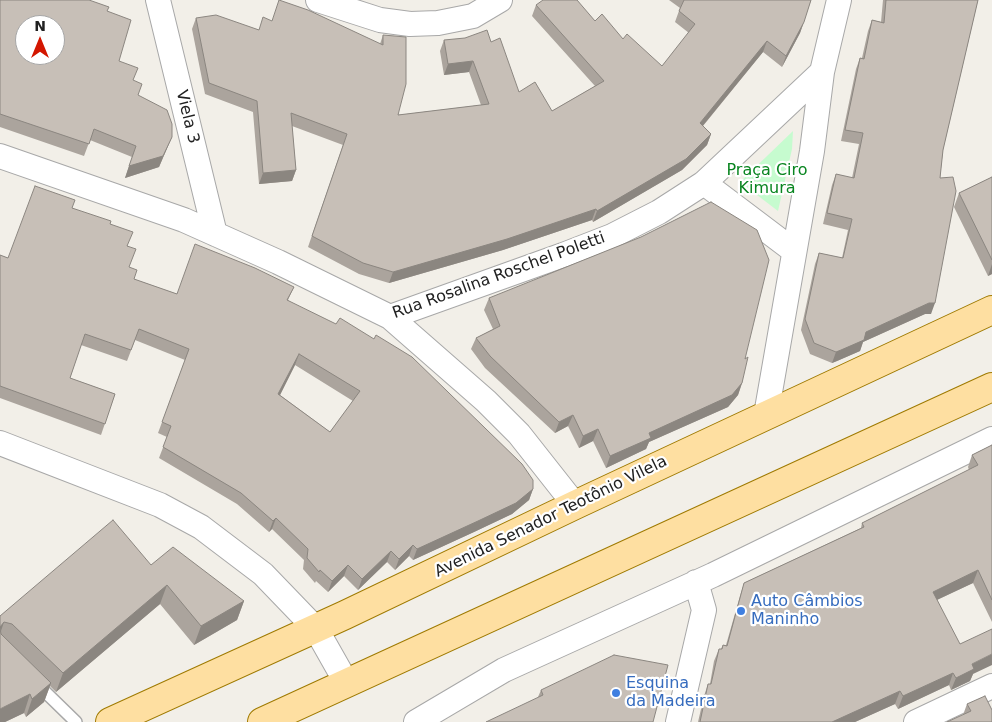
<!DOCTYPE html>
<html>
<head>
<meta charset="utf-8">
<style>
  body { margin:0 }
  #map { position:relative; width:992px; height:722px; overflow:hidden; background:#f2efe8; font-family:"DejaVu Sans",sans-serif }
  canvas { display:block }
  .north { position:absolute; left:15px; top:15px; width:50px; height:50px; box-sizing:border-box; background:#fff; border:1px solid #a6a6a6; border-radius:50%; rotate:0deg; font-size:14px; font-weight:700; line-height:20px; text-align:center; color:#212121 }
  .north::after { content:''; display:block; margin:auto; width:18px; height:22px; background:#d31600; clip-path:polygon(50% 0,100% 100%,50% 72%,0 100%) }
</style>
</head>
<body>
<div id="map">
<canvas width="992" height="722"></canvas>
<div class="north">N</div>
</div>
<script>
const context = document.querySelector('canvas').getContext('2d');
context.lineJoin = 'round';
function fillPath(path, color) { context.fillStyle = color; context.fill(path, 'evenodd'); }
const toPath = rows => new Path2D(rows.map(r => 'M' + r).join(''));
function trace(path, color, width, dash) { context.strokeStyle = color; context.lineWidth = width; context.lineCap = dash ? 'butt' : 'round'; context.setLineDash(dash || []); context.stroke(path); }
function write(font, color, halo, rows, align = 'center') {
  context.font = font + ' "DejaVu Sans",sans-serif'; context.lineWidth = 4.5; context.setLineDash([]); context.textBaseline = 'middle'; context.strokeStyle = halo; context.fillStyle = color; for (const [text, x, y, turn = 0] of rows) {
    context.save(); context.translate(x, y); context.rotate((+turn || 0) * Math.PI / 180); context.textAlign = isNaN(turn) ? turn : align; if (halo) context.strokeText(text, 0, 0); context.fillText(text, 0, 0); context.restore();
  }
}
const park = toPath([
  [793,131,792,149,778,211,740,182]
]);
const lane = toPath([
  [37,684,76,722]
]);
const street = toPath([
  [158,0,215,234],
  [318,0,380,20,410,24,438,23,473,16,500,0],
  [0,156,184,220,278,262,390,317,486,401,519,434,575,505],
  [704,183,794,251],
  [390,317,563,255,612,236,659,212,704,183,822,72],
  [766,415,812,151,822,72,839,0],
  [0,443,160,505,201,527,263,574,316,629,346,682],
  [416,722,504,670,713,575,992,439],
  [678,722,704,610,696,582],
  [916,722,992,686]
]);
const primary = toPath([
  [110,722,345,615,575,505,992,310],
  [262,722,992,387]
]);
const wall = toPath([
  [0,0,107,11,119,61,133,80,138,95,167,148,159,167,125,178,132,157,90,140,84,156,0,127],
  [669,0,811,0,800,33,782,67,763,52,703,126,711,134,707,145,682,170,593,222,592,220,503,250,389,283,359,274,308,247,343,145,292,126,296,170,292,181,259,184,253,112,205,94,192,29,196,18,259,30,380,44,383,35,398,115,481,105,469,72,444,75,440,51,444,40,491,42,519,92,552,111,595,86,532,16,536,5,595,21,662,66,689,33,675,22,680,8],
  [883,0,978,0,943,150,940,178,931,314,925,314,863,342,860,351,837,361,832,363,810,354,801,330,815,264,819,253,842,258,848,230,823,224,832,185,836,174,852,178,859,144,841,141,856,69,860,58,862,58,868,31,872,20,881,22],
  [992,177,992,274,988,276,954,207,959,193],
  [72,208,110,224,128,246,129,267,134,279,177,294,294,287,288,300,533,489,529,500,512,514,474,532,413,560,409,556,395,570,387,562,358,590,344,576,328,592,316,581,315,583,303,569,304,560,272,529,269,532,237,504,159,458,167,437,158,433,185,360,135,340,127,361,81,345,70,378,115,394,101,435,0,398,0,255,8,258],
  [295,365,353,401,330,432,280,395],
  [489,298,745,359,742,383,738,395,728,407,649,442,646,449,606,468,593,441,579,448,568,426,555,433,485,368,471,349,476,338,493,329,484,310],
  [992,445,992,622,973,583,937,600,973,674,970,681,951,690,949,685,898,709,895,704,855,722,698,722,704,696,708,684,710,684,714,661,719,649,721,649,723,645,726,645,740,596,744,583,861,528,862,523,969,470,968,467,972,455],
  [151,565,244,601,237,620,194,645,160,604,56,692,50,686,44,702,26,717,24,713,5,722,0,616],
  [541,690,653,722,538,697],
  [967,704,992,710,963,715]
]);
const shadedWall = toPath([
  [804,22,800,33,782,67,786,56],
  [767,41,763,52,696,134,700,123],
  [473,61,469,72,444,75,448,64],
  [711,134,707,145,682,170,593,222,597,211],
  [172,137,159,167,125,178,129,166],
  [296,170,292,181,259,184,263,173],
  [596,209,592,220,503,250,389,283,393,272],
  [992,264,992,274,988,276],
  [929,303,935,303,931,314,925,314,863,342,860,351,837,361,832,363,836,352,866,332],
  [299,354,295,365,275,405,278,394],
  [742,383,738,395,728,407,649,442,646,449,606,468,610,456,649,433],
  [573,415,568,426,555,433,559,422],
  [598,429,593,441,579,448,583,436],
  [533,489,529,500,512,514,474,532,413,560,417,549],
  [276,518,272,529,269,532,273,521],
  [413,545,409,556,395,570,399,559],
  [391,551,387,562,358,590,362,579],
  [348,565,344,576,328,592,332,581],
  [978,570,973,583,928,604,933,592],
  [167,585,160,604,56,692,63,673],
  [244,601,237,620,194,645,201,626],
  [4,622,0,634,0,627],
  [992,654,992,665,973,674,970,681,951,690,956,678,972,664],
  [953,673,949,685,898,709,903,696],
  [51,683,44,702,26,717,32,699],
  [900,691,895,704,855,722,832,722],
  [30,694,24,713,5,722,0,722,0,709]
]);
const building = toPath([
  [0,0,89,0,109,7,107,11,131,20,119,61,138,68,133,80,142,84,138,95,167,110,172,124,172,137,163,156,129,166,136,146,94,129,89,144,0,114,0,0],
  [25,25,55,25,55,55,25,55,25,25],
  [279,0,308,10,383,45,383,35,406,37,406,84,398,115,489,104,473,61,448,64,444,40,465,38,487,30,491,42,500,38,519,92,535,82,552,111,604,81,536,5,543,0,577,0,595,21,602,14,623,39,627,34,662,66,695,24,679,11,684,0,811,0,804,22,786,56,767,41,700,123,711,134,686,159,597,211,596,209,507,239,393,272,363,263,312,236,347,134,291,113,296,170,263,173,257,101,209,83,196,18,216,15,259,30,263,17,272,21,279,0],
  [886,0,978,0,943,150,940,178,953,177,956,191,935,303,929,303,866,332,864,340,841,350,836,352,814,343,805,319,819,253,843,258,852,219,827,213,836,174,854,178,863,133,845,130,860,58,864,59,872,20,884,23,886,0],
  [992,177,992,260,959,193,992,177],
  [35,186,75,200,72,208,111,221,110,224,133,232,127,246,136,249,129,267,137,270,134,279,177,294,195,244,255,268,294,287,287,300,336,324,340,318,374,339,376,335,412,357,522,464,533,480,533,489,516,503,478,521,417,549,413,545,399,559,391,551,362,579,348,565,332,581,320,570,319,572,307,558,308,549,276,518,273,521,241,493,163,447,171,426,162,422,189,349,139,329,131,350,85,334,70,378,115,394,105,424,0,386,0,255,8,258,35,186],
  [299,354,360,391,330,432,278,394,299,354],
  [711,202,757,230,769,260,745,359,748,357,742,383,732,395,649,433,651,438,610,456,598,429,583,436,573,415,559,422,490,356,476,338,500,326,489,298,641,237,711,202],
  [992,445,992,600,978,570,933,592,960,644,992,629,992,654,972,664,974,669,956,678,953,673,903,696,900,691,832,722,700,722,708,684,711,684,719,649,722,649,723,645,727,646,744,583,864,527,862,523,978,465,972,455,992,445],
  [113,520,151,565,173,547,244,601,201,626,167,585,63,673,12,624,4,622,0,627,0,616,113,520],
  [0,628,1,634,51,683,32,699,30,694,0,709,0,628],
  [614,655,668,665,653,722,486,722,543,695,541,690,614,655],
  [985,696,992,710,992,722,947,722,971,711,967,704,985,696]
]);
const markers = [
  [741,611,5,"#3f7fe0"],
  [616,693,5,"#3f7fe0"]
];
const streetNames = [
  ["Viela 3",187,117,76],
  ["Rua Rosalina Roschel Poletti",499,276,-20],
  ["Avenida Senador Teotônio Vilela",551,517,-26]
];
const parkNames = [
  ["Praça Ciro",767,171],
  ["Kimura",767,189]
];
const shopNames = [
  ["Auto Câmbios",751,602],
  ["Maninho",751,620],
  ["Esquina",626,684],
  ["da Madeira",626,702]
];
fillPath(park, '#c6fbcf');
trace(lane, '#a8a8a8', 14);
trace(street, '#a8a8a8', 26);
trace(primary, '#9f7a00', 30);
trace(lane, '#fff', 11);
trace(street, '#fff', 24);
trace(primary, '#fedfa1', 28);
fillPath(wall, '#aba49d');
fillPath(shadedWall, '#8b8680');
fillPath(building, '#c7bfb7');
trace(building, '#8b8680', 1);
for (const [x, y, r, color] of markers) { const dot = new Path2D(); dot.arc(x, y, r, 0, 2 * Math.PI); context.fillStyle = color; context.fill(dot); trace(dot, '#fff', 2); }
write('16px', '#212121', '#fff', streetNames);
write('16px', '#098520', '#fff', parkNames);
write('16px', '#366cbe', '#fff', shopNames, 'left');
</script>
</body>
</html>
